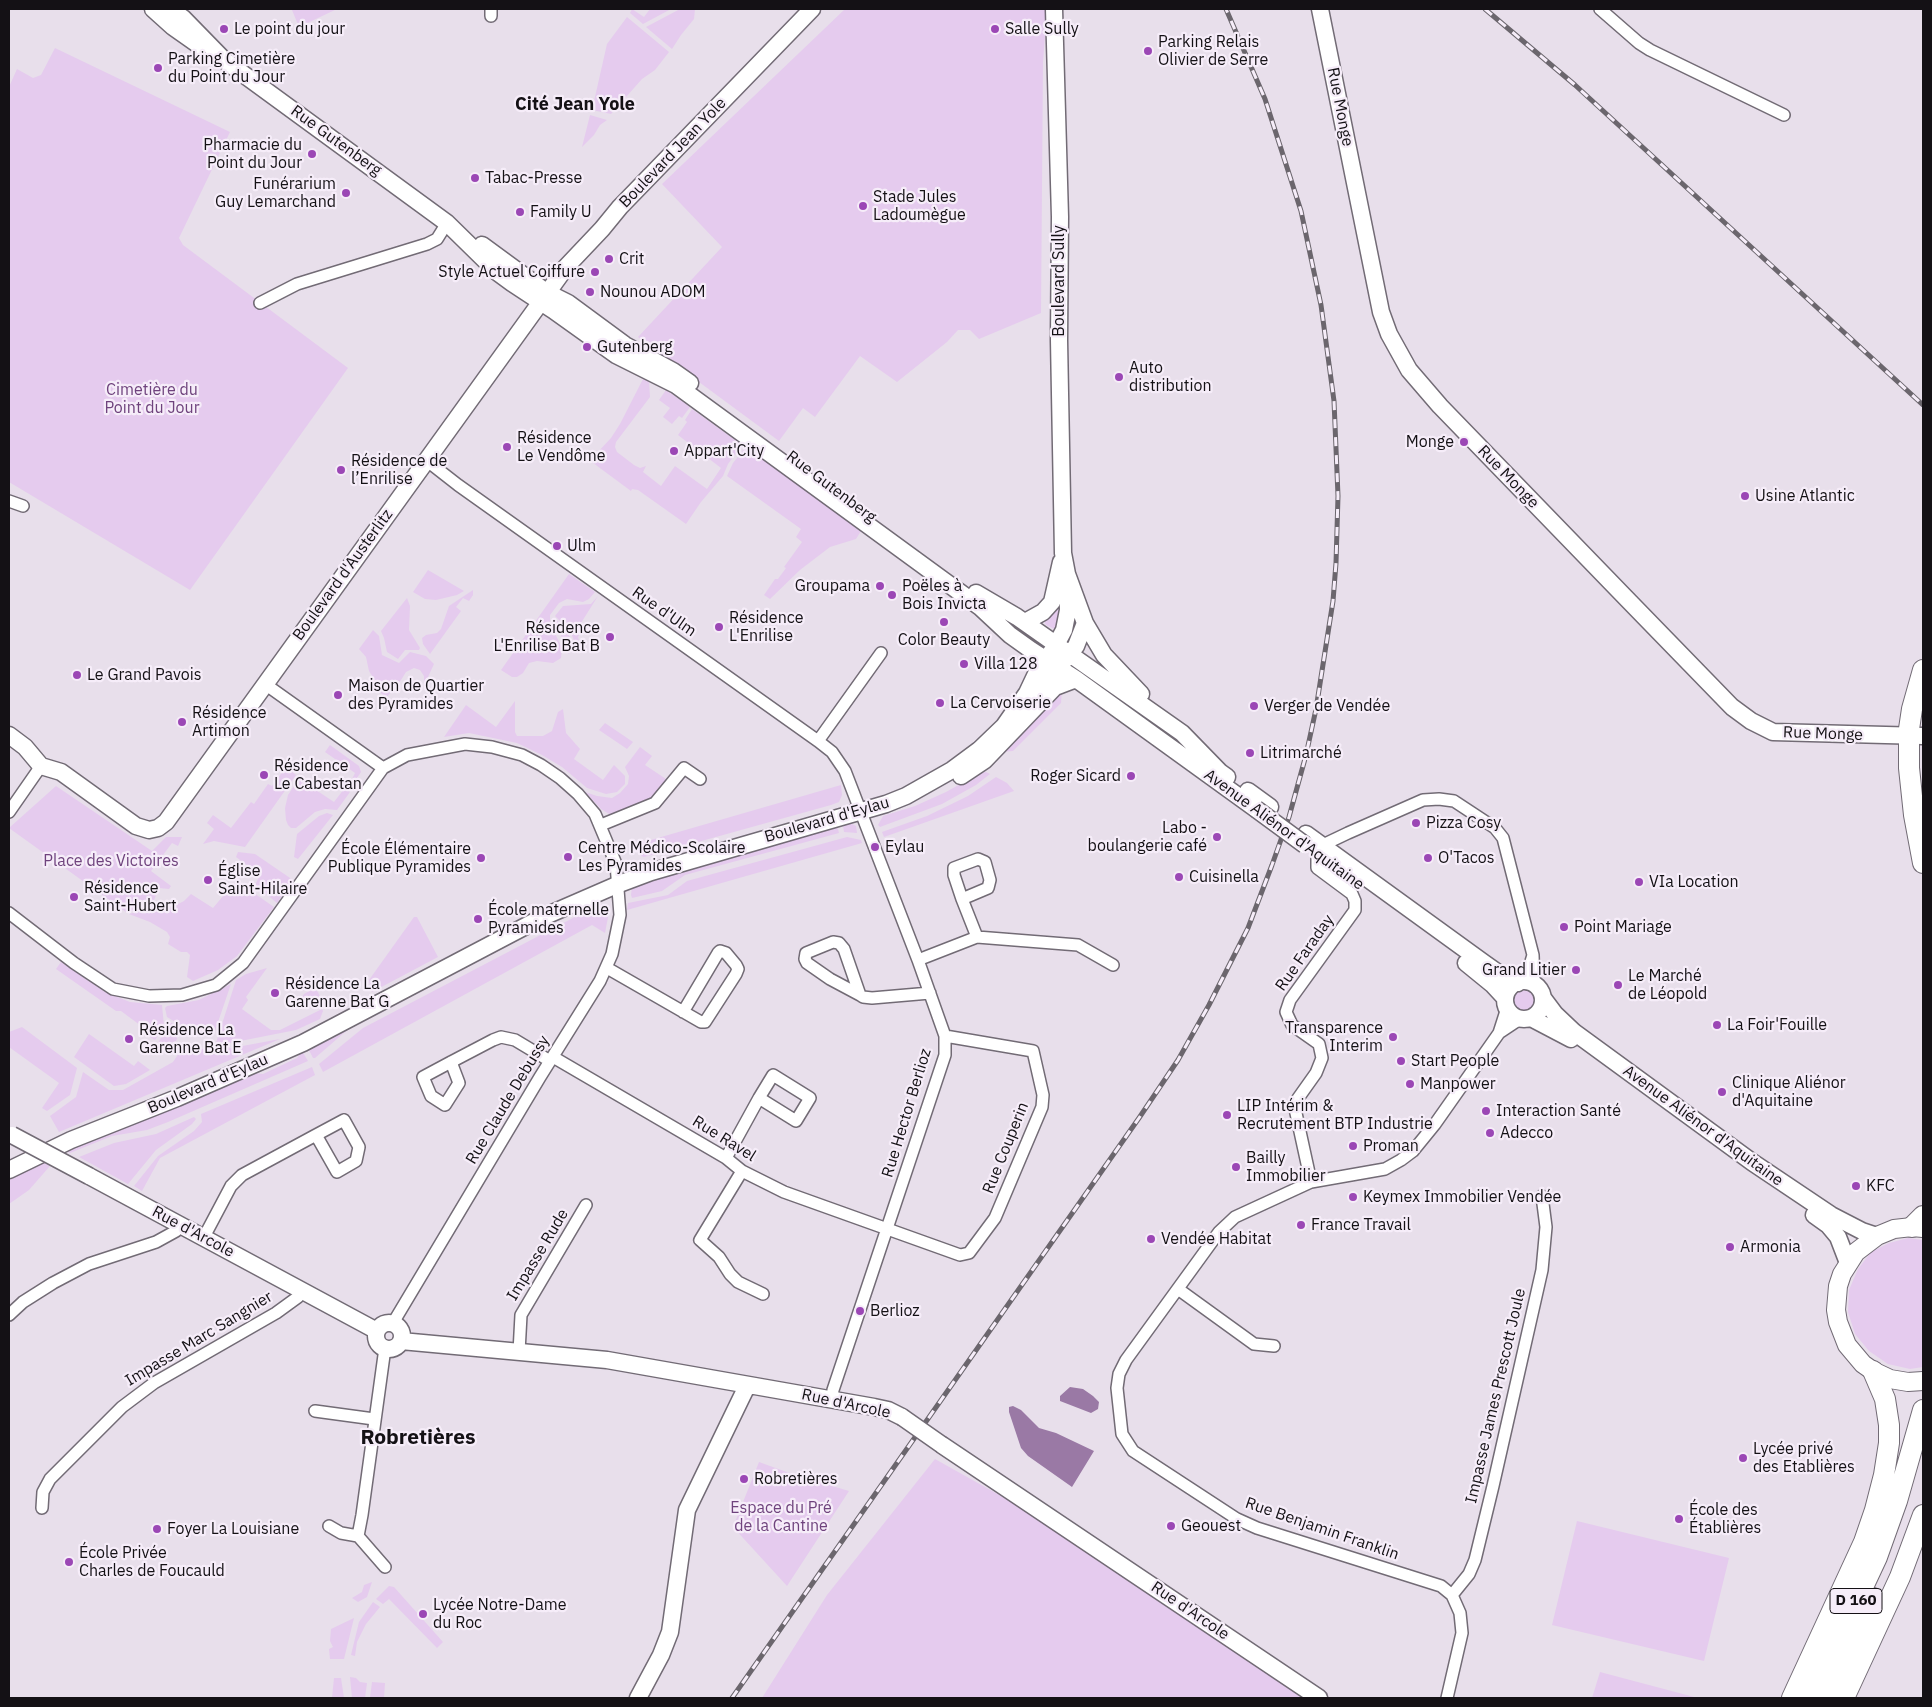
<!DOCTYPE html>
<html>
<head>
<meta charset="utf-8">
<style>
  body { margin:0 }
  #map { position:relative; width:1932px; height:1707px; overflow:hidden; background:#e8dfeb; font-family:"IBM Plex Sans",sans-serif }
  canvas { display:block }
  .frame { position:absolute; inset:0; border:10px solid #141115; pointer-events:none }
</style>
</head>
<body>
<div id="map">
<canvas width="1932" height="1707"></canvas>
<div class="frame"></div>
</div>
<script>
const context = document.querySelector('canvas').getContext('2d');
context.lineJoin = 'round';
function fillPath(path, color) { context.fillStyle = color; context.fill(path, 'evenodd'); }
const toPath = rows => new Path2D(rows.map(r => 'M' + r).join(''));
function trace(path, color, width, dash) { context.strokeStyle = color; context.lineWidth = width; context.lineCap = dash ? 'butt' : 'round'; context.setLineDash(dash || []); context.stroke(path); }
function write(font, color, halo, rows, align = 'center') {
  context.font = font + ' "IBM Plex Sans",sans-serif'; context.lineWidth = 4.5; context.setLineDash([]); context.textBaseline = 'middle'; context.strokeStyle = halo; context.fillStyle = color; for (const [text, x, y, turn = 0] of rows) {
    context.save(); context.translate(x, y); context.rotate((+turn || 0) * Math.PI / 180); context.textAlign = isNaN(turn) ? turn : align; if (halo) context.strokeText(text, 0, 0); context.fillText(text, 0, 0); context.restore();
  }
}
const green = toPath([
  [295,9,337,9,299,27,292,10],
  [632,9,644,17,650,9,671,9,643,24,630,13],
  [680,9,695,9,694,19,681,35,672,49,646,27],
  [845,9,1047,9,1043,62,1041,313,979,339,970,330,958,330,947,342,897,382,860,356,815,417,803,408,779,441,638,337,722,247,662,184],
  [627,17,669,52,655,70,642,79,611,114,592,110,607,44],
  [55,48,230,132,179,238,183,245,348,368,190,590,9,482,9,87,17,69,33,78,41,75],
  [590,115,607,120,600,125,594,135,582,147],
  [643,379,649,381,650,397,616,442,615,447,617,452,634,465,640,468,646,466,643,472,661,486,675,466,707,489,721,468,678,435,687,422,685,420,692,409,742,445,728,464,723,476,701,502,686,524,638,490,632,489,631,491,585,457,596,454,611,438,620,424],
  [666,390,690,407,682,418,679,416,672,424,663,417,670,408,659,400],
  [745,448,757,455,861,531,856,539,830,547,800,570,770,599,764,595,775,579,778,579,786,568,784,567,802,542,796,537,801,529,727,476,733,463],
  [428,570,464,591,457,595,436,600,425,599,413,592],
  [569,574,595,592,589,599,583,602,567,599,559,603,550,615,550,623,562,648,561,658,553,663,537,661,529,663,523,673,517,677,512,677,501,670],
  [473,590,473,595,469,601,463,598,456,607,461,611,430,654,423,644,422,638,426,635,437,633,441,629,449,606],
  [598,596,581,623,584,627,578,637,580,644,576,645,570,631,555,616,563,606,591,604],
  [407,598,410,606,409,630,420,648,419,650,405,650,398,659,387,652,384,638,381,631],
  [1059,603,1060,612,1056,630,1046,625,1043,619],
  [555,618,569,635,571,641,569,654,566,652,567,648,554,621],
  [373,630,379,636,382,655,399,663,410,652,426,656,434,664,428,677,428,684,424,689,424,676,420,670,414,668,406,672,401,680,386,698,372,684,375,681,369,671,366,657,359,649],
  [1062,690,1061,703,1013,751,1001,752,1028,727,1044,704],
  [515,701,515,732,517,736,543,736,552,731,558,712,563,709,566,733,580,749,574,759,603,780,614,765,625,776,625,784,617,792,606,794,587,788,562,767,542,755,517,743,469,733,444,737,466,705,496,727],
  [605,723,633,742,627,749,599,730],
  [330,745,359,766,361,772,355,781,352,779,355,773,325,752],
  [640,747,652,756,645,765,666,779,657,793,649,802,611,815,601,809,585,792,597,796,612,798,620,793,628,784,629,776,625,767],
  [286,767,296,775,245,847,214,841,203,844,214,829,207,823,213,815,231,828,251,802,254,804,268,784,272,786],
  [986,772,990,774,976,785,942,804,880,827,878,825,883,816,915,806,946,792,980,773],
  [996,777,1007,783,1014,791,884,837,882,832,927,816,968,796],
  [301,780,334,802,344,789,350,792,337,810,325,809,315,812,296,828,291,828,288,825,286,820,285,808,288,795,296,783],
  [841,785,842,795,839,802,831,805,644,857,641,856,637,844],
  [56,786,152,851,166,837,182,837,178,846,172,843,151,871,171,886,169,889,159,888,152,905,126,912,9,828],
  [327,813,333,815,298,859,294,857,297,834,319,816],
  [850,823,856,826,857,833,844,832,843,825],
  [837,825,839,833,685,875,662,891,632,898,631,895,632,887,656,878],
  [847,837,861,840,862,843,627,910,628,903,668,895,687,881],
  [238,852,255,854,293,880,277,903,255,885,260,875,236,857],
  [238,882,274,907,237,956,218,970,193,981,187,977,190,955,187,952,181,952,168,944,170,937,167,932,150,922,129,914,150,908,172,907,184,901,191,894,213,908,228,890,231,892],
  [592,908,609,912,605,933,592,925,323,1072,319,1064,363,1028],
  [414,917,417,917,438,957,372,992,369,980],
  [61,962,105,992,130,1002,162,1005,164,1026,155,1040,150,1037,152,1034,121,1011,116,1011,56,969],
  [267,968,246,997,248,1000,242,1009,271,1030,280,1030,322,1009,323,1011,320,1019,296,1030,215,1046,236,980,246,974],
  [231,984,215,1031,196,1026,181,1028,177,1023,167,1017,165,1008,167,1006,199,1000],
  [311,987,318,992,320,997,304,1006,299,1001,304,994,311,990],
  '1514 1001a11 11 0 1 1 22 0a11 11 0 1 1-22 0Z',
  [169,1022,174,1024,178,1030,177,1039,176,1041,156,1047],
  [352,1026,315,1058,313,1058,308,1048],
  [22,1027,77,1068,70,1095,47,1111,42,1108,59,1083,9,1047,9,1032],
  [89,1034,134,1066,138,1061,150,1070,126,1084,114,1086,74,1057],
  [280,1039,59,1132,50,1116,76,1097,83,1072,109,1090,123,1090,173,1062,181,1050,187,1048,221,1050],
  [302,1051,308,1061,168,1122,147,1130,112,1136,70,1153,66,1151,253,1073,263,1074,297,1058],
  [312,1067,315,1075,160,1158,142,1191,134,1186,158,1156,194,1131,202,1122,201,1114],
  [194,1117,196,1119,192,1124,156,1150,128,1184,79,1157,114,1143,156,1134],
  [42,1162,50,1166,29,1190,9,1204,9,1179],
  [1908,1238,1923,1240,1923,1367,1910,1369,1888,1364,1869,1351,1855,1334,1848,1312,1849,1290,1858,1269,1871,1252,1889,1243],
  [935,1459,1108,1556,1304,1698,762,1698,827,1595],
  [759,1462,792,1474,849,1491,787,1586,733,1527],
  [1577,1521,1729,1558,1704,1661,1552,1625],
  [372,1582,367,1597,358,1602,352,1598,362,1592,364,1585],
  [389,1586,394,1587,443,1642,437,1648,389,1599,383,1604,376,1599],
  [373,1602,380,1607,366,1624,357,1642,355,1656,351,1655,359,1622],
  [354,1618,344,1659,330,1659,329,1649,333,1647,330,1641,331,1629],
  [1600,1672,1698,1698,1592,1698],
  [350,1677,356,1678,360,1682,367,1683,365,1698,352,1698],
  [334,1678,341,1678,344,1698,332,1698],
  [372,1682,385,1683,384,1698,370,1698]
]);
const water = toPath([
  [1070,1387,1083,1389,1093,1396,1099,1402,1098,1409,1091,1413,1060,1401,1060,1396],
  [1013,1406,1021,1410,1039,1428,1056,1433,1094,1451,1072,1487,1028,1456,1021,1448,1009,1412,1009,1407]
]);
const street = toPath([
  [491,9,491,16],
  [1600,9,1639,43,1650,50,1784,115],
  [260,303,297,284,427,244,437,239,447,223],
  [426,460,458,485,818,741,832,752,845,771,918,960,945,1036,945,1055,833,1390,832,1399],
  [9,501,23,506],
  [265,684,383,768],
  [818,741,881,653],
  [9,812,41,766],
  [601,825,655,803,684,768,700,779],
  [1324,847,1327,843,1348,833,1423,800,1439,799,1454,801,1495,828,1503,838,1533,955],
  [962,899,988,888,990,880,985,862,978,859,954,868,954,875,962,899,977,937],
  [9,913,74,963,113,989,149,996,182,995,216,985,243,963,383,768,407,755,465,744,492,747,522,755,541,765,560,778,578,794,595,814,616,864,620,915,612,954,600,981,540,1077,393,1323],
  [918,960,977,937,1078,945,1113,965],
  [607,968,701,1022,705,1022,736,974,738,969,736,965,726,953,720,951,718,953,683,1012],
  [1521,982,1529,968,1533,955,1534,985],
  [860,995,844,949,839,943,833,942,806,953,805,959,807,963,830,979,860,995,863,997,872,998,930,993],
  [1507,1008,1499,1033,1520,1019],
  [553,1057,726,1158,742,1171,784,1192,960,1255,969,1253,995,1218,1042,1107,1043,1095,1033,1051,945,1036],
  [451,1062,459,1083,445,1105,431,1096,423,1077,451,1062],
  [451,1062,493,1040,501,1037,515,1040,550,1061],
  [344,1120,359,1147,356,1161,337,1172,316,1135,344,1120],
  [726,1158,759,1098,773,1075,810,1098,796,1121,759,1098],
  [742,1171,700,1240,719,1257,730,1274,738,1282,763,1294],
  [1311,1182,1294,1104,1316,1073,1322,1058,1319,1044,1292,1025,1286,1012,1290,1000,1355,910,1355,901,1352,894,1317,868,1317,854],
  [204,1237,231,1186,242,1175,316,1135],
  [1178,1289,1254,1344,1274,1346],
  [9,1315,23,1302,53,1283,89,1264,156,1242,176,1231,180,1225],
  [519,1352,521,1315,586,1205],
  [315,1411,374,1419],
  [42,1508,43,1492,50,1479,122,1407,154,1383,276,1313,298,1297,301,1290],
  [329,1526,341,1533,358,1536,362,1515,385,1348],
  [358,1536,385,1567],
  [1452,1595,1469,1574,1475,1560,1493,1486,1542,1270,1546,1227,1542,1196],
  [1447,1698,1462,1633,1460,1613,1452,1595,1441,1586,1257,1528,1237,1519,1133,1451,1122,1434,1117,1388,1119,1374,1126,1360,1219,1232,1235,1217,1311,1182,1385,1169,1401,1160,1413,1151,1435,1124,1499,1033]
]);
const secondary = toPath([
  [153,9,173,27,200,46],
  [1320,9,1381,312,1389,334,1409,370,1440,406,1625,597,1732,707,1751,721,1773,732,1923,736],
  [158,12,173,11,183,18,224,60,447,223,497,272,512,283,553,310,616,355,676,385,980,607,1010,635,1031,650,1076,679,1256,809],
  [482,245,546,292,568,303,625,345,673,371,690,383],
  [976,593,1017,617,1182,733,1220,772,1227,777],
  [1025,622,1043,612,1052,602,1061,562],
  [1085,623,1104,655,1141,694],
  [1027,714,1047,682,1076,646,1085,623,1067,574,1063,553,1059,340,1060,217,1054,9],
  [9,735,25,747,41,766,61,772,136,826,149,830,158,828,166,822,566,267,602,229,620,207,812,9],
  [961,776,985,760,1055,687,1076,679],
  [1248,791,1270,807],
  [1306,834,1484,963,1501,975,1518,983],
  [1466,963,1493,985,1505,998],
  '1505 1000a19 19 0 1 1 38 0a19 19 0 1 1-38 0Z',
  [1543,998,1555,1014,1574,1032,1752,1162,1831,1215,1862,1231,1877,1236],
  [1531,1018,1571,1039],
  [9,1170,71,1140,177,1098,303,1043,543,917,619,884,651,872,886,804,906,796,952,770,979,750,1004,726,1027,693,1036,674,1056,645,1064,630,1068,610,1067,574],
  [89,1176,377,1331],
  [1814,1215,1828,1225,1838,1237,1848,1263],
  '376 1336a13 13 0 1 1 26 0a13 13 0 1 1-26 0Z',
  [401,1341,607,1360,874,1407,888,1410,902,1417],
  [942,1445,1319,1698],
  [638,1698,661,1655,670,1632,687,1510,747,1386]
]);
const primary = toPath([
  [1923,1228,1912,1227,1894,1229,1877,1236,1856,1252,1842,1274,1838,1286,1836,1310,1838,1322,1847,1345,1863,1364,1873,1371,1890,1379,1908,1382,1923,1381]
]);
const highway = toPath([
  [1923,670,1912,709,1909,729,1909,768,1914,815,1923,863],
  [1912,1227,1923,1216],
  [1792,1698,1864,1542,1875,1510,1884,1475,1889,1443,1889,1425,1885,1399,1873,1371],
  [1811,1698,1877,1557,1897,1501,1923,1410],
  [1826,1698,1873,1598],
  [1844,1698,1900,1577,1923,1515]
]);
const rail = toPath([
  [1485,9,1575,85,1923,405],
  [732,1698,1139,1118,1178,1060,1209,1005,1248,928,1272,865,1289,817,1306,755,1316,709,1333,601,1336,563,1338,496,1334,401,1321,305,1301,211,1265,99,1226,9]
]);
const secondaryBridge = toPath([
  [1256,809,1305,845],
  [12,1135,89,1176],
  [902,1417,942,1445]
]);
const markers = [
  [224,29,5,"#9b47b5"],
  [995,29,5,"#9b47b5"],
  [1148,51,5,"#9b47b5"],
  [158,68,5,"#9b47b5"],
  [312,154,5,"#9b47b5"],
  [475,178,5,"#9b47b5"],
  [346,193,5,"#9b47b5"],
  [863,206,5,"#9b47b5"],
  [520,212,5,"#9b47b5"],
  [609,259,5,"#9b47b5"],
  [595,272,5,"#9b47b5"],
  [590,292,5,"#9b47b5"],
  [587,347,5,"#9b47b5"],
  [1119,377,5,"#9b47b5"],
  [1464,442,5,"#9b47b5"],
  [507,447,5,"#9b47b5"],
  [674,451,5,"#9b47b5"],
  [341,470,5,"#9b47b5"],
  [1745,496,5,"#9b47b5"],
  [557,546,5,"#9b47b5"],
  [880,586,5,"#9b47b5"],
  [892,595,5,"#9b47b5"],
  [944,622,5,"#9b47b5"],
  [719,627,5,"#9b47b5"],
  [610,637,5,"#9b47b5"],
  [964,664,5,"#9b47b5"],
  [77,675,5,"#9b47b5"],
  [338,695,5,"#9b47b5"],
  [940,703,5,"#9b47b5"],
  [1254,706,5,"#9b47b5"],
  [182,722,5,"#9b47b5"],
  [1250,753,5,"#9b47b5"],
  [264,775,5,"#9b47b5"],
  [1131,776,5,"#9b47b5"],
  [1416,823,5,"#9b47b5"],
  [1217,837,5,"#9b47b5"],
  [875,847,5,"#9b47b5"],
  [568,857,5,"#9b47b5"],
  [481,858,5,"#9b47b5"],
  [1428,858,5,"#9b47b5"],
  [1179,877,5,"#9b47b5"],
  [208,880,5,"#9b47b5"],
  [1639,882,5,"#9b47b5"],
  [74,897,5,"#9b47b5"],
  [478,919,5,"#9b47b5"],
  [1564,927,5,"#9b47b5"],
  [1576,970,5,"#9b47b5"],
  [1618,985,5,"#9b47b5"],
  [275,993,5,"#9b47b5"],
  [1717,1025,5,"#9b47b5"],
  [1393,1037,5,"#9b47b5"],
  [129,1039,5,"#9b47b5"],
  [1401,1061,5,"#9b47b5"],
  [1410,1084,5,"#9b47b5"],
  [1722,1092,5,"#9b47b5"],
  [1486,1111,5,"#9b47b5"],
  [1227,1115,5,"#9b47b5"],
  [1490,1133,5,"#9b47b5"],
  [1353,1146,5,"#9b47b5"],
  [1236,1167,5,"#9b47b5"],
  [1856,1186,5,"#9b47b5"],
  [1353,1197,5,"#9b47b5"],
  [1301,1225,5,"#9b47b5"],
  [1151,1239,5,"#9b47b5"],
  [1730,1247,5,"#9b47b5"],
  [860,1311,5,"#9b47b5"],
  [1743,1458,5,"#9b47b5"],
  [744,1479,5,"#9b47b5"],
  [1679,1519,5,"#9b47b5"],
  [1171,1526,5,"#9b47b5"],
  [157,1529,5,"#9b47b5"],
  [69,1562,5,"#9b47b5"],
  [423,1614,5,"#9b47b5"]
];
const shields = [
  [1856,1601,52]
];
const shieldNames = [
  ["D 160",1856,1601]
];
const poiNames = [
  ["Le point du jour",234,29],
  ["Salle Sully",1005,29],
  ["Parking Relais",1158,42],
  ["Olivier de Serre",1158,60],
  ["Parking Cimetière",168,59],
  ["du Point du Jour",168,77],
  ["Pharmacie du",302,145,"right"],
  ["Point du Jour",302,163,"right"],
  ["Tabac-Presse",485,178],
  ["Funérarium",336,184,"right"],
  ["Guy Lemarchand",336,202,"right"],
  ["Stade Jules",873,197],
  ["Ladoumègue",873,215],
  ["Family U",530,212],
  ["Crit",619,259],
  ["Style Actuel Coiffure",585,272,"right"],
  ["Nounou ADOM",600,292],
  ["Gutenberg",597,347],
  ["Auto",1129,368],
  ["distribution",1129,386],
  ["Résidence",517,438],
  ["Le Vendôme",517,456],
  ["Monge",1454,442,"right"],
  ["Appart'City",684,451],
  ["Résidence de",351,461],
  ["l’Enrilise",351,479],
  ["Usine Atlantic",1755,496],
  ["Ulm",567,546],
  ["Groupama",870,586,"right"],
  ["Poëles à",902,586],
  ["Bois Invicta",902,604],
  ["Résidence",729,618],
  ["L'Enrilise",729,636],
  ["Résidence",600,628,"right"],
  ["L'Enrilise Bat B",600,646,"right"],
  ["Color Beauty",944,640,"center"],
  ["Villa 128",974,664],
  ["Le Grand Pavois",87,675],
  ["Maison de Quartier",348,686],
  ["des Pyramides",348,704],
  ["La Cervoiserie",950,703],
  ["Verger de Vendée",1264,706],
  ["Résidence",192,713],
  ["Artimon",192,731],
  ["Litrimarché",1260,753],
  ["Résidence",274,766],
  ["Le Cabestan",274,784],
  ["Roger Sicard",1121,776,"right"],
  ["Pizza Cosy",1426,823],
  ["Labo -",1207,828,"right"],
  ["boulangerie café",1207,846,"right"],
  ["Eylau",885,847],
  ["Centre Médico-Scolaire",578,848],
  ["Les Pyramides",578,866],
  ["École Élémentaire",471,849,"right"],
  ["Publique Pyramides",471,867,"right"],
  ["O'Tacos",1438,858],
  ["Église",218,871],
  ["Saint-Hilaire",218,889],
  ["Cuisinella",1189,877],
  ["VIa Location",1649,882],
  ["Résidence",84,888],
  ["Saint-Hubert",84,906],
  ["École maternelle",488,910],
  ["Pyramides",488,928],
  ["Point Mariage",1574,927],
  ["Grand Litier",1566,970,"right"],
  ["Le Marché",1628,976],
  ["de Léopold",1628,994],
  ["Résidence La",285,984],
  ["Garenne Bat G",285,1002],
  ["La Foir'Fouille",1727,1025],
  ["Transparence",1383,1028,"right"],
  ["Interim",1383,1046,"right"],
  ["Résidence La",139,1030],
  ["Garenne Bat E",139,1048],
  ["Start People",1411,1061],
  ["Clinique Aliénor",1732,1083],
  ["d'Aquitaine",1732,1101],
  ["Manpower",1420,1084],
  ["LIP Intérim &",1237,1106],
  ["Recrutement BTP Industrie",1237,1124],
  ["Interaction Santé",1496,1111],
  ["Adecco",1500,1133],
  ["Proman",1363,1146],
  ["Bailly",1246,1158],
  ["Immobilier",1246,1176],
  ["KFC",1866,1186],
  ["Keymex Immobilier Vendée",1363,1197],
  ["France Travail",1311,1225],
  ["Vendée Habitat",1161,1239],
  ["Armonia",1740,1247],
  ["Berlioz",870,1311],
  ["Lycée privé",1753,1449],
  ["des Etablières",1753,1467],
  ["Robretières",754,1479],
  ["École des",1689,1510],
  ["Établières",1689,1528],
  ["Geouest",1181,1526],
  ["Foyer La Louisiane",167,1529],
  ["École Privée",79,1553],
  ["Charles de Foucauld",79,1571],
  ["Lycée Notre-Dame",433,1605],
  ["du Roc",433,1623]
];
const streetNames = [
  ["Rue Monge",1340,107,79],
  ["Rue Gutenberg",336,141,36],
  ["Boulevard Jean Yole",673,153,-46],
  ["Boulevard Sully",1059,281,-90],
  ["Rue Monge",1508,477,46],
  ["Rue Gutenberg",831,487,37],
  ["Boulevard d'Austerlitz",343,575,-54],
  ["Rue d'Ulm",664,612,35],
  ["Rue Monge",1823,734,2],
  ["Boulevard d'Eylau",827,820,-16],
  ["Avenue Aliénor d'Aquitaine",1284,830,36],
  ["Rue Faraday",1305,953,-55],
  ["Boulevard d'Eylau",208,1084,-23],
  ["Rue Claude Debussy",508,1100,-59],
  ["Rue Hector Berlioz",907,1113,-73],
  ["Avenue Aliénor d'Aquitaine",1703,1126,36],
  ["Rue Ravel",724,1139,32],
  ["Rue Couperin",1006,1148,-68],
  ["Rue d'Arcole",193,1232,28],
  ["Impasse Rude",538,1255,-59],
  ["Impasse Marc Sangnier",199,1339,-31],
  ["Impasse James Prescott Joule",1496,1396,-77],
  ["Rue d'Arcole",846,1404,12],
  ["Rue Benjamin Franklin",1322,1529,19],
  ["Rue d'Arcole",1190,1611,34]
];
const parkNames = [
  ["Cimetière du",152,390],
  ["Point du Jour",152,408],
  ["Place des Victoires",111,861],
  ["Espace du Pré",781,1508],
  ["de la Cantine",781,1526]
];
const neighbourhoodNames = [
  ["Cité Jean Yole",575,105]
];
const districtNames = [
  ["Robretières",418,1438]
];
fillPath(green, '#e5cbee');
fillPath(water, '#9a79a5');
trace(street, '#726b75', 14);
trace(secondary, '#726b75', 19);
trace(primary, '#726b75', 20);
trace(highway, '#726b75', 22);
trace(street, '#fff', 11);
trace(secondary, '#fff', 16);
trace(primary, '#fff', 18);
trace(highway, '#fff', 20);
trace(rail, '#6b666d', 5);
trace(rail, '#f6edf9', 3, [9]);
trace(secondaryBridge, '#726b75', 19, []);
trace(secondaryBridge, '#fff', 16);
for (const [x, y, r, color] of markers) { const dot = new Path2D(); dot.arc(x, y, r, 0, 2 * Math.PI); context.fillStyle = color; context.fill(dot); trace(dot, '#f6edf9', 2); }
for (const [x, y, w] of shields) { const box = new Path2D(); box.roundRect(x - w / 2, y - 12.5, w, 25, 4); context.fillStyle = '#f6edf9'; context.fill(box); trace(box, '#141115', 1); }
write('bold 15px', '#141115', null, shieldNames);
write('16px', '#141115', '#f6edf9', poiNames, 'left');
write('16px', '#141115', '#f6edf9', streetNames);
write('16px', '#6f437d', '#f6edf9', parkNames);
write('bold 18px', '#141115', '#f6edf9', neighbourhoodNames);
write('bold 21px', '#141115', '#f6edf9', districtNames);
</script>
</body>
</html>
